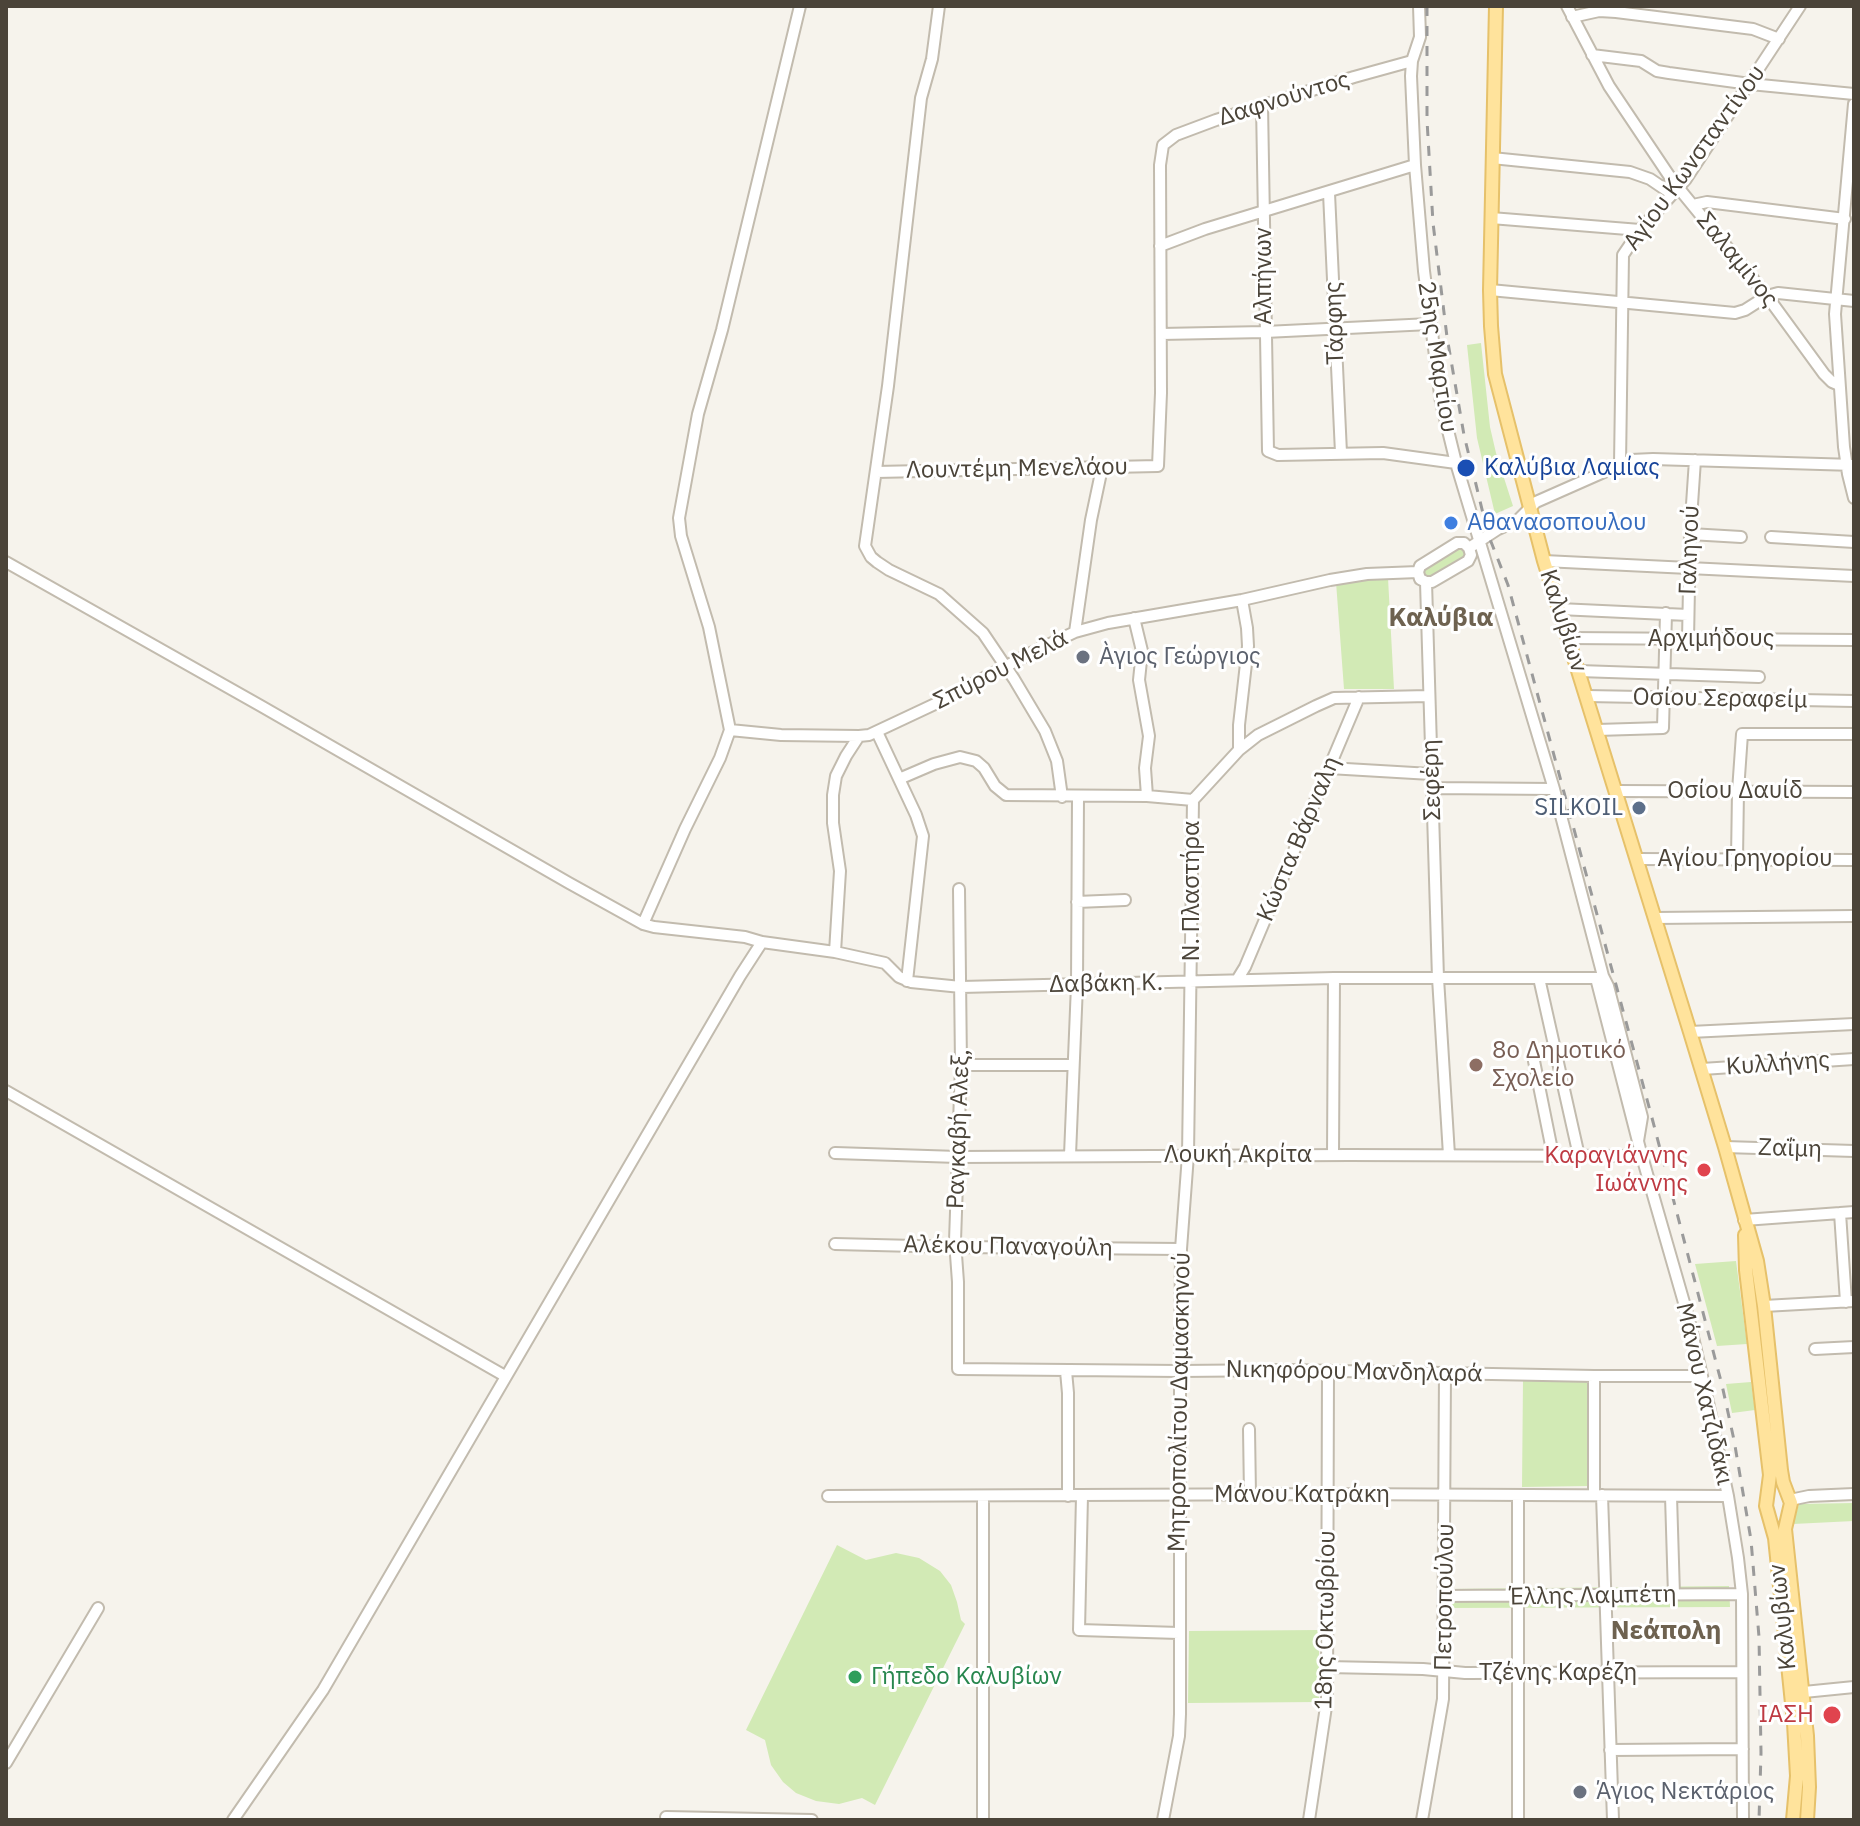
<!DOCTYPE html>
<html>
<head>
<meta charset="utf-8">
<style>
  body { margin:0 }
  #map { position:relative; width:1860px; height:1826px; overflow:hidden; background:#f6f3ec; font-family:"IBM Plex Sans",sans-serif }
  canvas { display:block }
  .frame { position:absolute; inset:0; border:8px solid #4b4439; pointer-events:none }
</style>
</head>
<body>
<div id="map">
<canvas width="1860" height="1826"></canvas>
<div class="frame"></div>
</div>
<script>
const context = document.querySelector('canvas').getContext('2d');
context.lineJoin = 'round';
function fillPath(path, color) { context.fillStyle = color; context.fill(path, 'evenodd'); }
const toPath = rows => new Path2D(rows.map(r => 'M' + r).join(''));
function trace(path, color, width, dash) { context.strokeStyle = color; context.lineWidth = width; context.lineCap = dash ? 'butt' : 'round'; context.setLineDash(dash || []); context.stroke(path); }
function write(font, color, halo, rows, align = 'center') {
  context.font = font + ' "IBM Plex Sans",sans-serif'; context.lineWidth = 6; context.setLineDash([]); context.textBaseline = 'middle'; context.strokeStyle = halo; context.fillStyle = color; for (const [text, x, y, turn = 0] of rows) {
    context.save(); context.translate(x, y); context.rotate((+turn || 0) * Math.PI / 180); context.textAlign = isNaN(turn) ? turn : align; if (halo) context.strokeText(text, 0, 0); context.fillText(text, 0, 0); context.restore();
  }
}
const green = toPath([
  [1481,343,1490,427,1496,453,1513,506,1495,514,1477,438,1467,345],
  [1457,545,1464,546,1468,557,1433,579,1422,576,1423,565],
  [1388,578,1394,689,1344,689,1336,582],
  [1736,1261,1747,1344,1717,1346,1695,1264],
  [1587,1379,1588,1486,1522,1487,1523,1380],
  [1751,1382,1755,1410,1732,1413,1726,1384],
  [1854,1503,1854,1521,1793,1524,1799,1504],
  [837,1545,866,1560,896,1553,919,1558,940,1571,951,1585,957,1602,961,1620,965,1624,875,1805,862,1798,839,1804,816,1801,796,1793,783,1782,771,1765,765,1740,746,1730],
  [1729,1586,1730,1607,1446,1608,1446,1589],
  [1319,1630,1319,1702,1188,1703,1189,1631]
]);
const minor = toPath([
  [939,6,932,59,921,98,888,386,865,546,871,557,877,562,889,570,939,594,983,633,1014,679,1045,731,1057,761,1062,797],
  [1419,6,1420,37,1412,61,1411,76,1415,165,1424,271,1441,402,1456,463,1554,789,1603,976,1608,986,1642,1117,1638,1141],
  [1567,6,1609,86,1672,180,1767,296,1824,374,1832,382,1839,385],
  [1572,17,1599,11,1616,12,1753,29,1779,39],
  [1592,55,1641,61,1657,71,1669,73,1750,84,1854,94],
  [1854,104,1835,314,1844,447,1848,474,1854,498],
  [1262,105,1268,451,1278,455,1383,453,1456,463],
  [1492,158,1630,172,1650,179,1672,194],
  [1329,193,1341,453],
  [1693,205,1707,202,1845,219],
  [1491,218,1640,230],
  [1160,246,1205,229,1415,165],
  [1490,290,1735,313,1745,310,1767,296,1778,293,1854,301],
  [1161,334,1265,332,1430,324],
  [1620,464,1623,255,1640,230,1686,179,1800,6],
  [876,472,1158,466,1161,393,1160,165,1163,145,1176,135,1216,120,1354,77,1412,61],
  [1690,534,1741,537],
  [1771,537,1854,542],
  [1457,543,1464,543,1469,548,1471,555,1468,561,1432,582,1426,582,1420,579,1418,572,1420,566,1457,543],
  [1469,548,1498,529,1518,520,1536,502,1631,460,1653,459,1854,465],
  [1544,561,1854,576],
  [6,562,261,706,569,883,643,924,654,927,745,937,762,942,835,952,885,963,899,977,911,982,961,987,1334,978,1600,978,1603,976],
  [1426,582,1438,978,1449,1155],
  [1559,609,1688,615],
  [1134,618,1142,651,1139,680,1149,736,1145,768,1147,796],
  [1075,632,1091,520,1102,468],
  [1568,638,1854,640],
  [1688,640,1690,534,1695,460],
  [1579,671,1759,677],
  [1587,696,1854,701],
  [730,730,781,735,859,736,869,735,935,704,1033,652,1075,632,1108,623,1242,600,1330,580,1367,574,1418,572],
  [1597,730,1663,728,1666,613],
  [877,732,916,815,923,836,907,981],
  [1239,750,1239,725,1248,646,1247,628,1242,600],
  [1329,768,1431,774],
  [899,779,934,764,960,757,976,761,984,768,995,786,1006,795,1147,796,1193,800],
  [1432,788,1554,789],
  [1616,791,1854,792],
  [1193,800,1239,750,1258,735,1316,706,1334,698,1429,696],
  [1637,859,1854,860],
  [1737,859,1738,791,1742,734,1854,734],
  [959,889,961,1065,955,1241,958,1282,958,1369,1180,1371,1288,1370,1594,1376,1702,1376],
  [1077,902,1125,900],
  [1655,918,1854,916],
  [643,924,685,829,720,758,730,730,709,627,681,536,679,518,698,414,722,330,800,6],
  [835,952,840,871,833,823,833,795,836,776,846,756,859,736],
  [1539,978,1579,1156],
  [1596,978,1641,1153,1689,1320,1708,1402,1728,1496,1738,1558,1742,1594,1743,1820],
  [1237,980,1245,967,1359,697],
  [1690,1032,1854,1024],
  [1534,1061,1553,1155],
  [961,1065,1073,1065],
  [1702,1069,1854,1059],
  [6,1091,505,1376],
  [1725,1147,1854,1151],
  [835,1153,958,1157,1349,1155,1633,1156,1641,1153],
  [1070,1155,1077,985,1078,797],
  [1333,1155,1334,978],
  [1840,1213,1846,1302],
  [1744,1220,1854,1212],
  [835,1244,956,1247,1181,1249],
  [1764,1306,1854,1301],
  [1815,1349,1854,1347],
  [1066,1371,1068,1393,1068,1496],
  [1594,1376,1594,1495],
  [1249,1429,1250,1495],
  [1518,1495,1518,1820],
  [1602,1495,1613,1820],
  [828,1496,1328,1494,1728,1496],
  [983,1496,983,1820],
  [1082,1496,1079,1630,1179,1633],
  [1671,1496,1674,1595],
  [1790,1500,1809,1496,1854,1494],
  [1444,1596,1742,1594],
  [1327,1667,1423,1669,1465,1673,1742,1672],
  [1804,1692,1854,1687],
  [1610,1750,1743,1749],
  [6,1763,98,1608],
  [666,1817,812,1820],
  [233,1820,323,1690,740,976,762,942],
  [1163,1820,1179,1736,1180,1714,1180,1371,1181,1249,1188,1155,1193,800],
  [1309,1820,1327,1700,1328,1370],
  [1422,1820,1443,1699,1445,1373]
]);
const major = toPath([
  [1496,6,1490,290,1491,326,1495,374,1544,561,1690,1032,1725,1147,1757,1261,1764,1306,1781,1470,1783,1482,1791,1503,1785,1529,1807,1736,1809,1787,1807,1820],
  [1745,1235,1746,1270,1770,1475,1766,1506,1775,1538,1794,1723,1797,1776,1793,1820]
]);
const rail = toPath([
  [1427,6,1427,120,1433,223,1447,337,1464,435,1488,534,1508,585,1652,1118,1722,1385,1734,1440,1751,1540,1759,1637,1761,1753,1759,1820]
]);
const markers = [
  [1466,468,10,"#1a4fb4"],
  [1451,523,8,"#3f7fe0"],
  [1083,657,8,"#6b7280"],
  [1639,808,8,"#5c6f8a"],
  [1476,1065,8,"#8d6e63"],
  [1704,1170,8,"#e0444e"],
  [855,1677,8,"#2e9e5b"],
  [1832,1715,10,"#e0444e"],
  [1580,1792,8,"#6b7280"]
];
const streetNames = [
  ["Δαφνούντος",1284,99,-17],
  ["Αγίου Κωνσταντίνου",1695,158,-54],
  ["Σαλαμίνος",1737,260,51],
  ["Αλπήνων",1264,276,-90],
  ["Τάρφης",1335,323,-92],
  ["25ης Μαρτίου",1437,357,81],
  ["Λουντέμη Μενελάου",1017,469,-1],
  ["Γαληνού",1690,550,-88],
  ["Καλυβίων",1563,621,72],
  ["Αρχιμήδους",1711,639],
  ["Σπύρου Μελά",1001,670,-27],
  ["Οσίου Σεραφείμ",1720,699,1],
  ["Σεφέρη",1432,780,-92],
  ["Οσίου Δαυίδ",1735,791],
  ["Κώστα Βάρναλη",1299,839,-67],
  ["Αγίου Γρηγορίου",1745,859],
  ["Ν. Πλαστήρα",1192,891,-90],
  ["Δαβάκη Κ.",1106,984,-1],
  ["Κυλλήνης",1778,1064,-4],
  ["Ραγκαβή Αλεξ,",959,1129,-88],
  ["Ζαΐμη",1790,1149,2],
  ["Λουκή Ακρίτα",1238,1155],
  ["Αλέκου Παναγούλη",1008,1247,1],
  ["Νικηφόρου Μανδηλαρά",1354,1372,1],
  ["Μάνου Χατζιδάκι",1704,1394,77],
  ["Μητροπολίτου Δαμασκηνού",1180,1402,-89],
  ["Μάνου Κατράκη",1302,1495],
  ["Έλλης Λαμπέτη",1593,1596,-1],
  ["Πετροπούλου",1445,1597,-89],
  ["Καλυβίων",1783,1617,-96],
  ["18ης Οκτωβρίου",1326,1620,-89],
  ["Τζένης Καρέζη",1558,1673]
];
const transitNames = [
  ["Καλύβια Λαμίας",1484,468]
];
const shopNames = [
  ["Αθανασοπουλου",1467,523]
];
const worshipNames = [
  ["Ὰγιος Γεώργιος",1099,657],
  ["Άγιος Νεκτάριος",1596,1792]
];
const serviceNames = [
  ["SILKOIL",1623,808]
];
const educationNames = [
  ["8ο Δημοτικό",1492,1051],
  ["Σχολείο",1492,1079]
];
const healthNames = [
  ["Καραγιάννης",1688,1156],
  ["Ιωάννης",1688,1184],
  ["ΙΑΣΗ",1814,1715]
];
const leisureNames = [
  ["Γήπεδο Καλυβίων",871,1677]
];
const neighbourhoodNames = [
  ["Καλύβια",1441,618],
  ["Νεάπολη",1666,1631]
];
fillPath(green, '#d2eab5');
trace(minor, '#c2bbae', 14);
trace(major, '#e6c16a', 16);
trace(minor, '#fff', 10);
trace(major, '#ffe39c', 12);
trace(rail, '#9a9a9a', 3, [10, 10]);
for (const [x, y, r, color] of markers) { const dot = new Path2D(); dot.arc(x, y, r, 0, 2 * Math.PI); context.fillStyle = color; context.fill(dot); trace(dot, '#fff', 3); }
write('24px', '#4b4439', '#fff', streetNames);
write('24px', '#164399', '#fff', transitNames, 'left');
write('24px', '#366cbe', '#fff', shopNames, 'left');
write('24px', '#5b616d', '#fff', worshipNames, 'left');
write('24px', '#4e5e75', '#fff', serviceNames, 'right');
write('24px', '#785e54', '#fff', educationNames, 'left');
write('24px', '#be3a42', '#fff', healthNames, 'right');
write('24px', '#27864d', '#fff', leisureNames, 'left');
write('bold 26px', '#6e6250', '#fff', neighbourhoodNames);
</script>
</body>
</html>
